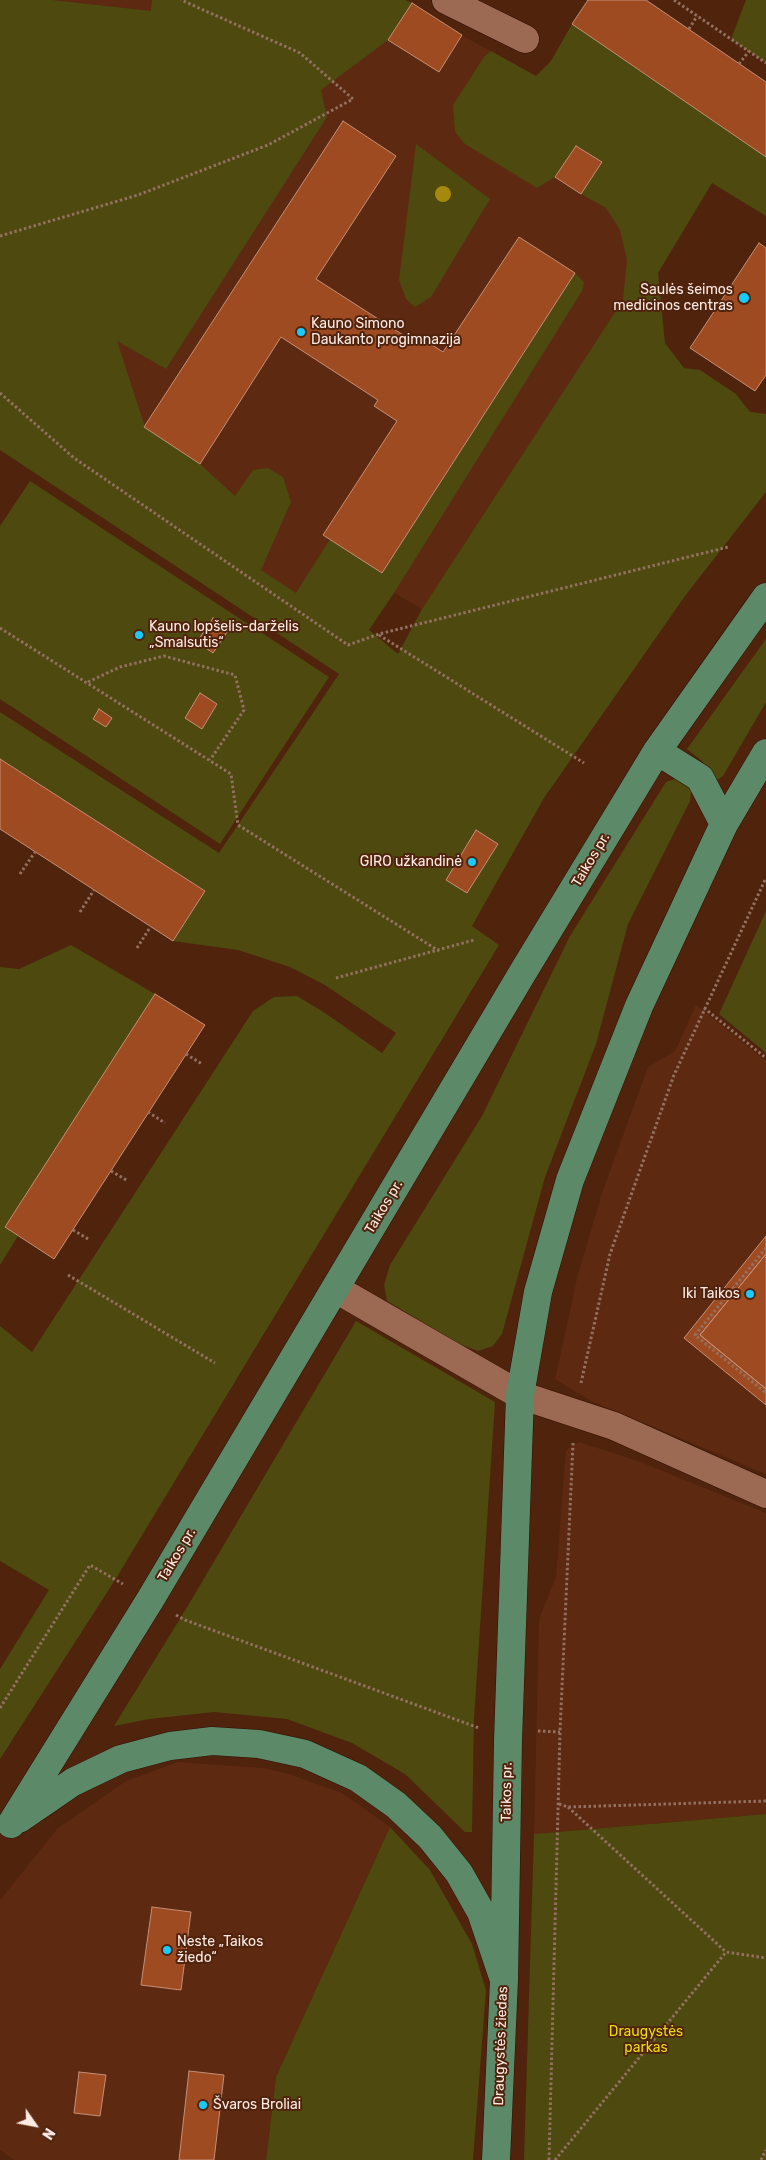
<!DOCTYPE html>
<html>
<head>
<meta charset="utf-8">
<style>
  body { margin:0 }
  #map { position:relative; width:766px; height:2160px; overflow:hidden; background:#50230d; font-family:Rubik,sans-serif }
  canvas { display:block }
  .north { position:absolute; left:10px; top:2100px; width:50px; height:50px; -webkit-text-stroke:4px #50230d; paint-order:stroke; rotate:123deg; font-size:14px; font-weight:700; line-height:20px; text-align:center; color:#feebe4 }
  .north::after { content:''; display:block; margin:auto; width:18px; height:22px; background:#feebe4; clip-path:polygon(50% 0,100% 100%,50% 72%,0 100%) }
</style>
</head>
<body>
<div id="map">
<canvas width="766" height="2160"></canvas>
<div class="north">N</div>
</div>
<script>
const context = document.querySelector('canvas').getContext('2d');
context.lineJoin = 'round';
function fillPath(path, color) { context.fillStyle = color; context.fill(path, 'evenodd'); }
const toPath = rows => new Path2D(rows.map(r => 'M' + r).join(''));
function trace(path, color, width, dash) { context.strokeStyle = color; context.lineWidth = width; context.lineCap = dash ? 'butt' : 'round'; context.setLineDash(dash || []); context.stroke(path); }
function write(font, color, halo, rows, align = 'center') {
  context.font = font + ' Rubik,sans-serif'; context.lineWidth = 4; context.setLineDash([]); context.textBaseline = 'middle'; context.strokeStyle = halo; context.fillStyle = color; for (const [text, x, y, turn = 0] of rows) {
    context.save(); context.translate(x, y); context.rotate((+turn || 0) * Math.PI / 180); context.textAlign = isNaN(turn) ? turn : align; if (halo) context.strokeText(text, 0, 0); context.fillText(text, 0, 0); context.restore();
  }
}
const built = toPath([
  [0,0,405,0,463,36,536,76,551,61,711,166,422,609,382,586,355,632,81,454],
  [696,1005,766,1061,766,1474,591,1401,555,1379,578,1274,603,1190,648,1067,675,1051],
  [579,1442,638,1461,766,1513,766,1814,534,1834,539,1619,556,1577,566,1450],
  [178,1762,263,1768,289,1774,342,1793,390,1827,276,2077,266,2160,14,2160,0,2150,0,1900,58,1828,126,1781]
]);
const green = toPath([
  [0,0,52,0,151,11,152,0,405,0,412,3,388,40,321,90,327,117,166,369,117,341,145,427,200,464,235,496,253,470,268,468,283,477,291,502,261,570,296,593,330,539,382,573,575,273,584,282,582,291,394,593,369,630,398,654,422,609,623,300,627,260,620,230,606,208,581,194,601,162,576,146,555,177,537,188,465,144,455,132,453,105,484,57,491,51,536,76,551,61,572,24,766,157,766,216,712,183,658,273,665,343,684,368,700,370,736,394,750,412,766,414,766,492,685,596,544,798,472,926,499,945,115,1580,0,1759,0,1669,49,1590,0,1561,0,1326,32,1352,253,1011,274,997,297,996,325,1013,382,1053,396,1033,325,985,290,967,238,950,173,941,205,891,0,759,0,712,219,853,339,674,0,450],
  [746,0,766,0,766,63,731,39],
  [416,144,490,199,431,297,415,307,406,299,399,280],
  [30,481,329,677,220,844,0,699,0,526],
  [766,639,766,702,723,776,717,780,713,778,702,761,687,749],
  [678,778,692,786,690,801,628,924,596,1044,545,1177,502,1334,493,1346,478,1351,457,1343,387,1301,384,1285,390,1265,482,1116,570,936,666,782],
  [766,911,766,1053,719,1014],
  [71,945,155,994,6,1227,18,1236,0,1265,0,967,19,969],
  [356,1321,495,1402,474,1718,472,1832,465,1832,405,1774,352,1743,287,1719,214,1712,149,1719,114,1726,186,1609],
  [766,1814,766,2160,524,2160,534,1834],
  [390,1827,430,1870,472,1944,486,1990,473,2160,266,2160,276,2077]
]);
const building = toPath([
  [588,0,646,0,766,82,766,157,572,24,588,0],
  [412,3,462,35,439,72,388,40,412,3],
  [343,121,396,156,316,279,414,342,418,336,443,352,519,237,575,273,382,573,323,535,397,421,374,406,378,400,281,337,200,464,144,427,343,121],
  [576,146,602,162,581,194,555,177,576,146],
  [759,243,766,248,766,375,755,391,690,348,759,243],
  [213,618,229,629,213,653,197,642,213,618],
  [200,693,217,704,202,729,185,718,200,693],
  [99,709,112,718,106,727,93,719,99,709],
  [0,759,205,891,173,941,0,829,0,759],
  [476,830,498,844,467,893,446,880,476,830],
  [155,994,205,1025,54,1259,5,1227,155,994],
  [766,1236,766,1254,700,1335,766,1389,766,1405,684,1338,766,1236],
  [766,1254,766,1389,700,1335,766,1254],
  [152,1907,191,1912,181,1990,141,1985,152,1907],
  [189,2071,224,2075,214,2160,179,2160,189,2071],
  [79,2072,106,2075,100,2116,74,2113,79,2072]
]);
const path = toPath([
  [674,0,766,63],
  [689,29,697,16],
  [739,64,749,51],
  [0,236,138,195,268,145,353,99,300,53,181,0],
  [0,393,74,458,348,645,379,634,728,547],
  [0,628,231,774,238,825,439,951],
  [379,635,584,763],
  [88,682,120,667,164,656,235,675,244,710,210,760],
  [20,874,35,852],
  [80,912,94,890],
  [137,948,151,926],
  [336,978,474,940],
  [704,1008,766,1058],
  [186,1054,202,1064],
  [148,1112,165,1123],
  [111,1171,128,1181],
  [73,1230,90,1240],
  [766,1248,695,1335,766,1393],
  [68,1275,215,1363],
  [581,1383,610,1254,674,1075,766,878],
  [176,1615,185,1620,479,1728],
  [0,1708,90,1565,123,1584],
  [538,1731,560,1732],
  [559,1804,568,1807,766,1801],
  [568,1807,726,1952],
  [549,2160,560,1732,573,1443],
  [555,2160,726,1952,766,1958],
  [761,2160,766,2150]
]);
const minor = toPath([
  [446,0,525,39],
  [336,1289,520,1395,614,1426,766,1494]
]);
const major = toPath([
  [657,751,700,778,724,824],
  [19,1819,73,1782,121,1759,170,1746,212,1741,259,1744,305,1754,358,1778,396,1805,430,1837,459,1873,481,1912,504,1980,496,2160],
  [11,1824,150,1600,523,972,657,751,766,597],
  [504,1980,508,1741,520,1395,538,1292,570,1180,639,1006,724,824,766,753]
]);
const trees = [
  [443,194]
];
const markers = [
  [744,298,6,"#19cafc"],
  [301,332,5,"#19cafc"],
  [139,635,5,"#19cafc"],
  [472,862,5,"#19cafc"],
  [750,1294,5,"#19cafc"],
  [167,1950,5,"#19cafc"],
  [203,2105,5,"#19cafc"]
];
const poiNames = [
  ["Saulės šeimos",733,290,"right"],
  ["medicinos centras",733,306,"right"],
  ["Kauno Simono",311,324],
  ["Daukanto progimnazija",311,340],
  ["Kauno lopšelis-darželis",149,627],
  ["„Smalsutis“",149,643],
  ["GIRO užkandinė",462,862,"right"],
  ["Iki Taikos",740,1294,"right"],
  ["Neste „Taikos",177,1942],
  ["žiedo“",177,1958],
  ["Švaros Broliai",213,2105]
];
const streetNames = [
  ["Taikos pr.",591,860,-59],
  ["Taikos pr.",384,1207,-59],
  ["Taikos pr.",177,1555,-59],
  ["Taikos pr.",507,1792,-89],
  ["Draugystės žiedas",501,2046,-88]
];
const parkNames = [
  ["Draugystės",646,2032],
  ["parkas",646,2048]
];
fillPath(built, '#5d2910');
fillPath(green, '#4d490f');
fillPath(building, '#9f4b21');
trace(building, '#c58f78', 1);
trace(minor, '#2f0e01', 29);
trace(major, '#2f0e01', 29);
trace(path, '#937060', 3, [2.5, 2.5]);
trace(minor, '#9c6952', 28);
trace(major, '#5c8a69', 28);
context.fillStyle = '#a5890c';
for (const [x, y] of trees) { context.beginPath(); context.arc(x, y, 8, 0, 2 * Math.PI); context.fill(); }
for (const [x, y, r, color] of markers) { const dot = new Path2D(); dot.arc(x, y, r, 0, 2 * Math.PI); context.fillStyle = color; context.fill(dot); trace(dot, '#50230d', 2); }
write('14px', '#feebe4', '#50230d', poiNames, 'left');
write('14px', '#feebe4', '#50230d', streetNames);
write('14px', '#ebdd0b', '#50230d', parkNames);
</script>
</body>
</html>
